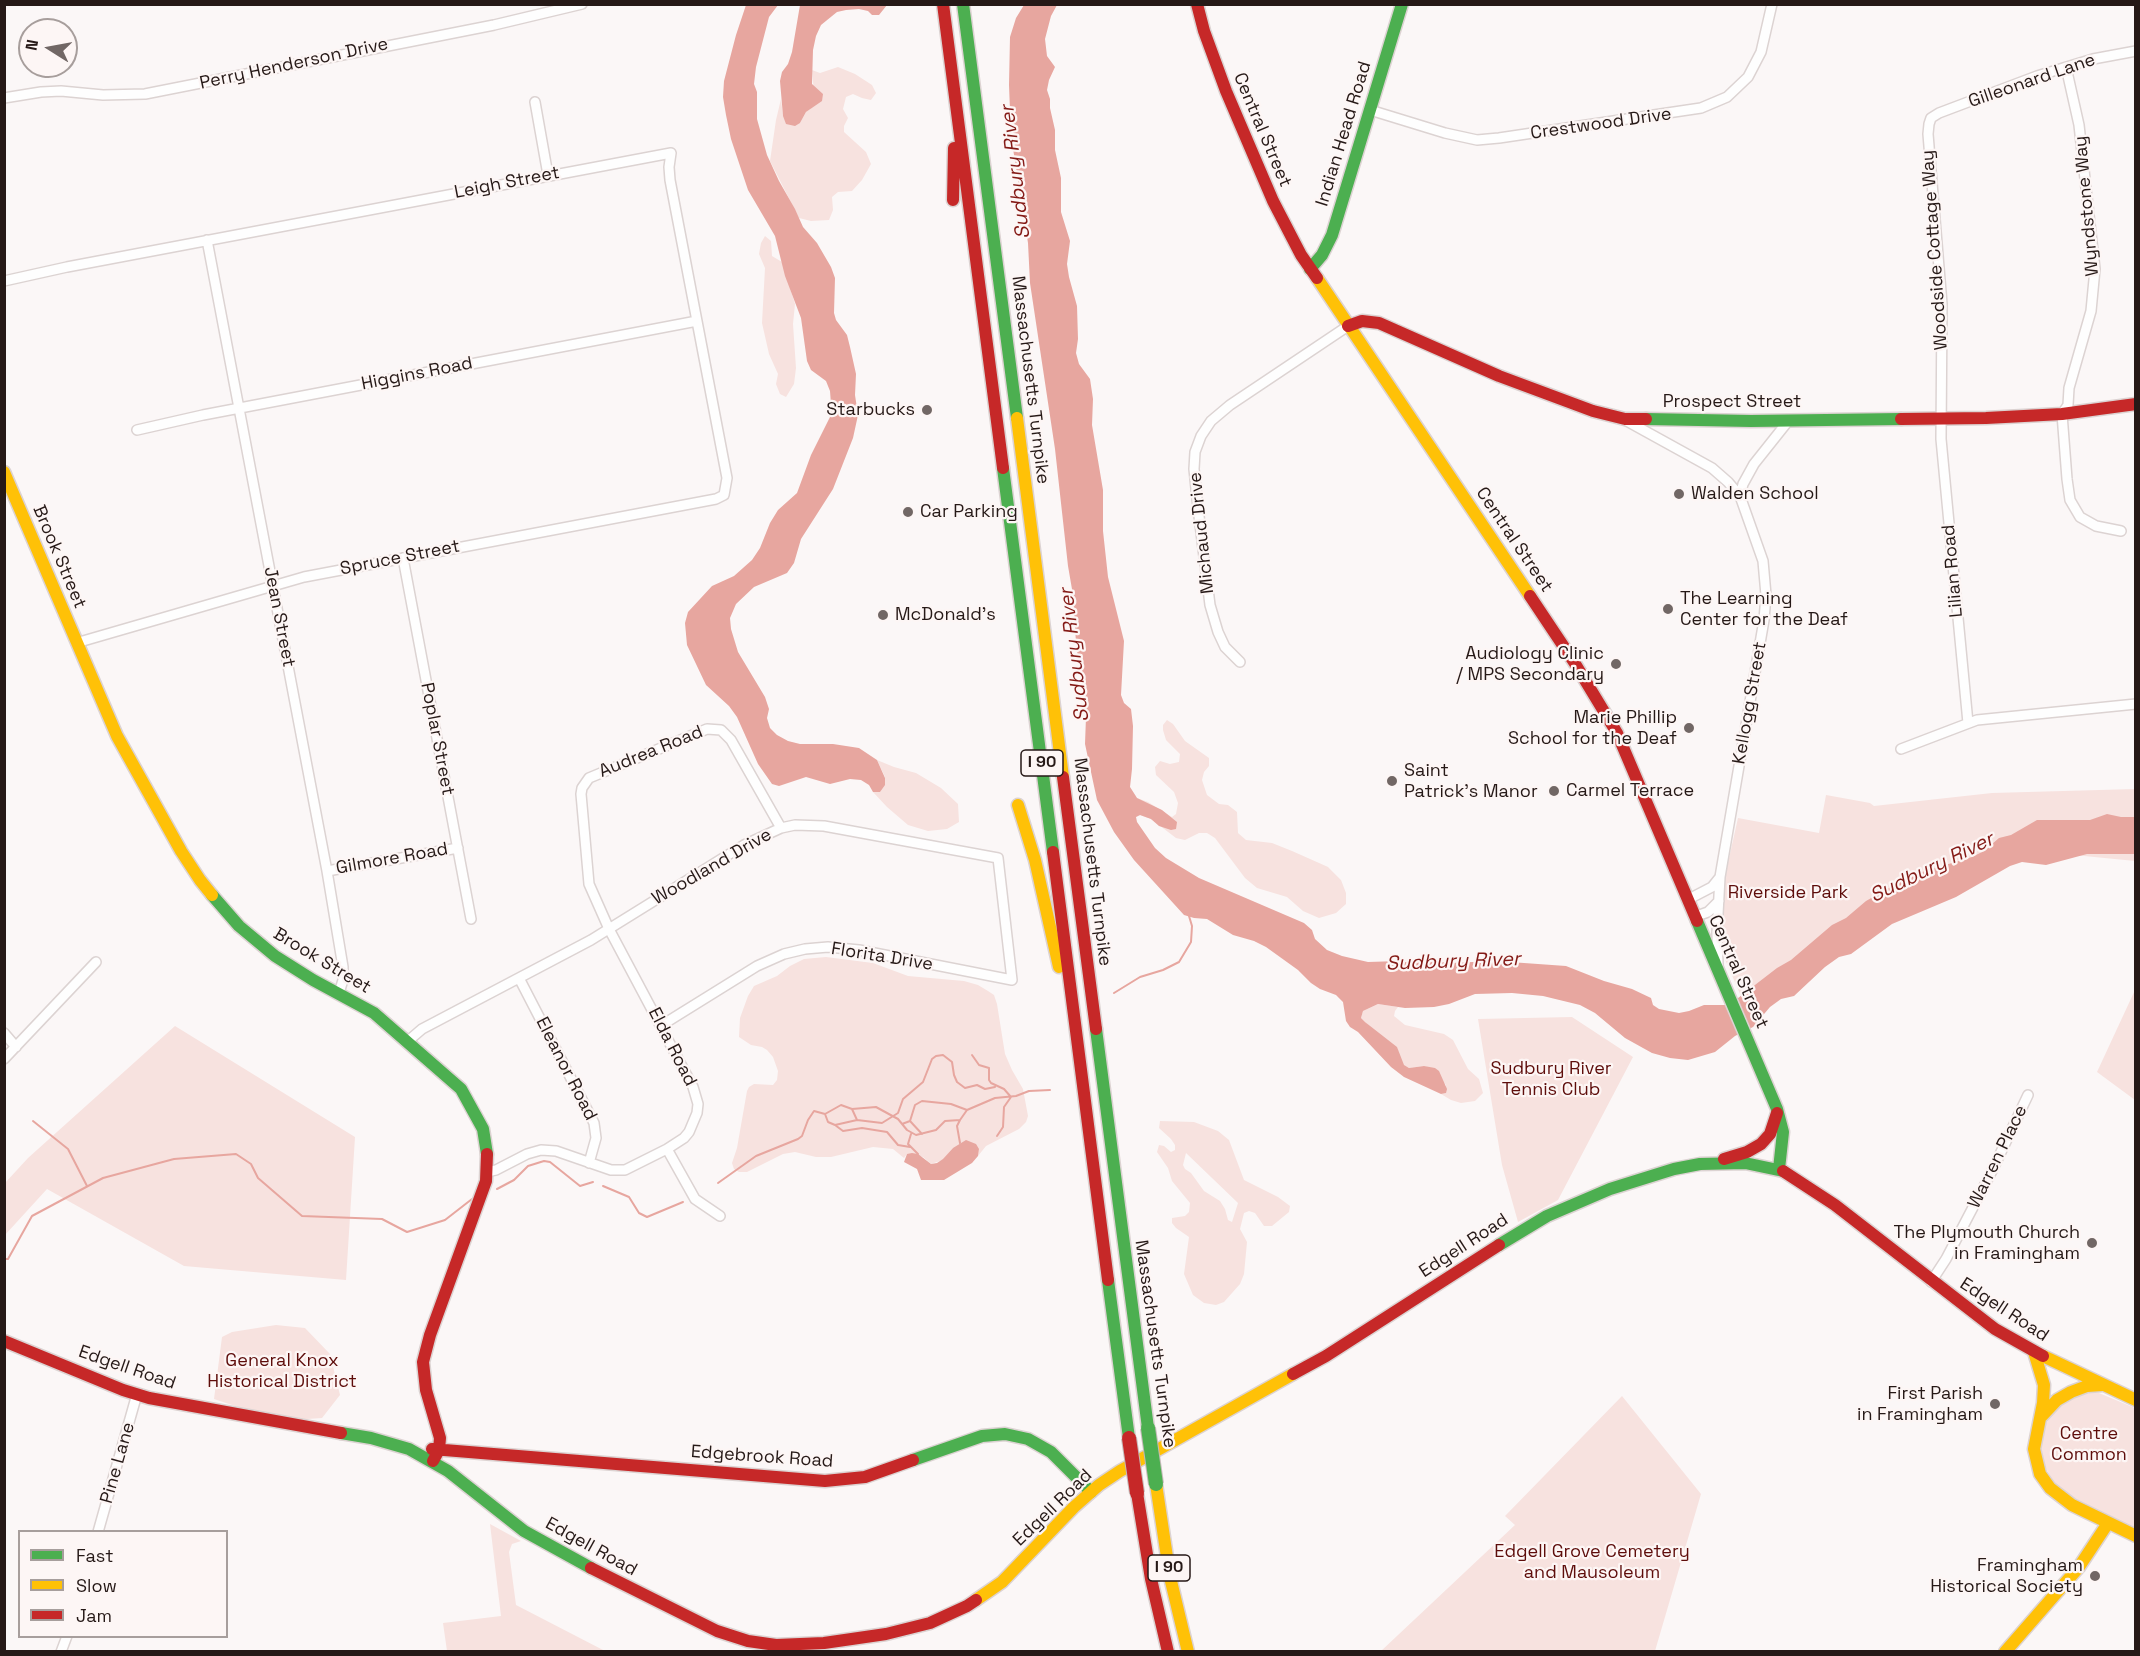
<!DOCTYPE html>
<html>
<head>
<meta charset="utf-8">
<style>
  body { margin:0 }
  #map { position:relative; width:2140px; height:1656px; overflow:hidden; background:#fbf7f7; font-family:"Space Grotesk",sans-serif }
  canvas { display:block }
  .frame { position:absolute; inset:0; border:6px solid #261917; pointer-events:none }
  .legend { position:absolute; left:18px; top:1530px; width:210px; height:108px; box-sizing:border-box; background:#fdf6f5; border:2px solid #a79e9c; margin:0; padding:8px 10px; list-style:none; font-size:18px; color:#261917 }
  .legend li { display:flex; align-items:center; gap:12px; height:30px }
  .legend b { width:30px; border:2px solid #a79e9c }
  .north { position:absolute; left:18px; top:18px; width:60px; height:60px; box-sizing:border-box; background:#fdf6f5; border:2px solid #a79e9c; border-radius:50%; rotate:281deg; font-size:16px; font-weight:700; line-height:24px; text-align:center; color:#261917 }
  .north::after { content:''; display:block; margin:auto; width:21px; height:27px; background:#716765; clip-path:polygon(50% 0,100% 100%,50% 72%,0 100%) }
</style>
</head>
<body>
<div id="map">
<canvas width="2140" height="1656"></canvas>
<div class="frame"></div>
<ul class="legend">
<li><b style="height:8px;background:#4caf50"></b>Fast</li>
<li><b style="height:8px;background:#ffc107"></b>Slow</li>
<li><b style="height:8px;background:#c62828"></b>Jam</li>
</ul>
<div class="north">N</div>
</div>
<script>
const context = document.querySelector('canvas').getContext('2d');
context.lineJoin = 'round';
function fillPath(path, color) { context.fillStyle = color; context.fill(path, 'evenodd'); }
const toPath = rows => new Path2D(rows.map(r => 'M' + r).join(''));
function trace(path, color, width, dash) { context.strokeStyle = color; context.lineWidth = width; context.lineCap = dash ? 'butt' : 'round'; context.setLineDash(dash || []); context.stroke(path); }
function write(font, color, halo, rows, align = 'center') {
  context.font = font + ' "Space Grotesk",sans-serif'; context.lineWidth = 4.5; context.setLineDash([]); context.textBaseline = 'middle'; context.strokeStyle = halo; context.fillStyle = color; for (const [text, x, y, turn = 0] of rows) {
    context.save(); context.translate(x, y); context.rotate((+turn || 0) * Math.PI / 180); context.textAlign = isNaN(turn) ? turn : align; if (halo) context.strokeText(text, 0, 0); context.fillText(text, 0, 0); context.restore();
  }
}
const green = toPath([
  [838,67,855,74,872,85,876,93,871,100,862,98,853,94,846,97,843,109,848,118,844,126,844,132,866,152,871,164,862,180,852,191,838,192,832,197,833,210,829,220,811,221,799,218,770,161,776,120,781,99,783,116,800,123,806,112,815,105,812,70,820,73],
  [765,236,771,241,772,256,782,262,795,304,793,324,796,368,794,384,786,397,780,394,776,384,778,374,769,354,762,323,765,268,759,254,761,243],
  [1167,720,1173,724,1185,741,1209,758,1209,766,1204,772,1202,780,1207,795,1219,804,1228,805,1237,812,1238,833,1246,840,1272,843,1292,851,1328,867,1341,880,1346,893,1346,904,1336,913,1319,918,1303,911,1287,897,1257,888,1245,878,1215,838,1207,833,1199,833,1185,840,1176,838,1151,819,1140,815,1136,817,1130,787,1137,798,1148,802,1172,817,1176,814,1178,803,1174,792,1156,775,1155,767,1160,761,1170,764,1179,762,1180,754,1166,740,1163,730,1163,725],
  [877,760,894,767,916,773,941,788,958,804,959,822,947,829,928,831,908,825,887,807,873,792,880,792,885,777],
  [2135,789,2135,861,2074,855,2025,858,1825,946,1753,1024,1724,957,1720,941,1721,894,1738,818,1819,833,1826,795,1870,803,1874,806,1992,793],
  [826,957,873,963,908,976,964,981,978,985,988,991,994,995,997,1004,1005,1054,1012,1070,1023,1089,1028,1116,1026,1122,1019,1129,986,1146,978,1156,979,1149,953,1148,943,1160,931,1164,923,1157,907,1154,904,1158,893,1149,873,1147,831,1157,816,1157,795,1152,783,1154,747,1172,739,1172,734,1169,732,1163,737,1148,747,1091,749,1087,754,1084,773,1085,777,1080,778,1071,773,1057,767,1050,762,1047,751,1045,739,1037,740,1018,748,996,754,986,777,976,790,966,804,959],
  [2135,990,2135,1100,2097,1072],
  [1378,1004,1398,1007,1395,1011,1394,1016,1405,1025,1444,1034,1453,1040,1468,1069,1479,1079,1483,1093,1475,1101,1461,1103,1451,1100,1441,1094,1446,1093,1446,1085,1442,1081,1438,1071,1424,1066,1409,1068,1403,1065,1397,1048,1376,1033,1361,1018,1363,1011],
  [1572,1017,1633,1057,1558,1200,1518,1222,1502,1165,1478,1019],
  [175,1026,355,1137,346,1280,184,1266,47,1189,5,1235,5,1183,28,1158],
  [1160,1121,1194,1122,1218,1131,1229,1140,1244,1180,1278,1197,1290,1206,1289,1212,1272,1226,1264,1226,1255,1213,1249,1211,1244,1213,1240,1229,1247,1242,1244,1274,1240,1284,1224,1302,1216,1305,1204,1303,1193,1295,1184,1274,1189,1237,1176,1228,1172,1223,1172,1218,1185,1216,1189,1212,1190,1203,1172,1181,1168,1168,1157,1152,1159,1145,1164,1146,1171,1152,1175,1150,1175,1145,1171,1139,1159,1128],
  [1186,1153,1238,1203,1232,1222,1228,1220,1225,1209,1220,1201,1204,1191,1191,1173,1185,1169,1183,1165],
  [276,1325,305,1328,330,1354,340,1395,322,1418,292,1420,247,1410,214,1399,222,1337,232,1332],
  [2090,1393,2099,1393,2135,1408,2135,1528,2068,1495,2053,1481,2043,1463,2040,1445,2045,1425,2051,1416,2063,1403,2081,1394],
  [1622,1396,1701,1494,1655,1651,1381,1651,1515,1525,1505,1516],
  [490,1524,521,1541,512,1544,509,1552,516,1605,605,1651,447,1651,443,1623,501,1616]
]);
const water = toPath([
  [746,5,778,5,769,17,756,67,754,84,757,92,757,119,767,155,779,181,795,209,803,227,817,243,831,267,835,278,834,313,836,320,847,335,850,347,856,374,855,395,858,415,853,438,833,489,801,539,794,563,787,573,754,587,736,604,730,618,731,629,738,652,765,697,769,709,767,718,770,728,777,735,788,741,800,744,833,744,859,748,877,760,885,778,885,785,880,792,873,792,869,785,861,780,850,779,830,784,806,777,779,786,772,784,758,764,737,717,729,706,706,685,687,645,685,623,688,612,712,586,734,576,752,560,760,548,770,523,778,510,797,493,811,455,830,417,831,404,830,391,826,381,811,370,807,361,801,318,785,276,775,236,748,190,731,139,726,115,723,97,724,81,736,35],
  [800,5,887,5,879,15,872,15,868,11,859,9,846,10,837,12,821,25,816,36,813,50,812,84,823,94,822,101,806,112,800,123,795,126,786,124,783,116,780,81,782,72,788,64,792,52],
  [1024,5,1057,5,1051,16,1045,39,1047,56,1055,67,1049,80,1047,90,1050,99,1050,108,1055,130,1055,150,1061,178,1061,212,1070,241,1067,264,1069,277,1077,306,1078,339,1076,353,1079,364,1090,379,1093,399,1092,425,1103,490,1103,531,1108,577,1124,641,1121,695,1124,703,1131,709,1133,726,1132,769,1130,787,1137,798,1162,810,1177,822,1176,829,1171,830,1159,826,1151,819,1140,815,1136,817,1137,822,1155,848,1166,858,1199,878,1304,923,1312,930,1315,939,1327,950,1342,956,1368,962,1399,961,1413,963,1435,961,1450,963,1496,961,1566,966,1604,981,1632,989,1651,998,1653,1005,1659,1009,1679,1013,1689,1011,1704,1005,1729,1005,1777,968,1791,960,1832,925,1846,918,1866,901,1912,875,1972,857,1984,851,1999,838,2011,835,2037,820,2090,820,2107,814,2121,817,2135,817,2135,854,2087,854,2046,865,2022,862,2010,866,1956,897,1892,924,1851,954,1839,957,1825,967,1794,996,1781,999,1770,1007,1753,1027,1735,1036,1715,1052,1688,1060,1670,1058,1652,1053,1625,1038,1595,1013,1580,1005,1543,996,1512,993,1475,994,1449,1004,1434,1007,1405,1008,1378,1004,1363,1011,1361,1018,1365,1022,1397,1047,1404,1065,1409,1068,1424,1066,1435,1068,1439,1071,1447,1089,1446,1093,1441,1094,1404,1077,1391,1067,1358,1032,1350,1027,1346,1021,1343,1002,1336,995,1320,989,1311,983,1298,970,1266,947,1254,941,1233,935,1207,919,1194,918,1184,915,1134,860,1114,832,1097,800,1085,744,1086,717,1076,643,1073,595,1068,566,1055,449,1030,283,1028,243,1011,136,1009,85,1010,37,1016,18],
  [966,1140,976,1144,979,1149,978,1156,972,1163,944,1180,921,1180,917,1169,904,1162,907,1154,912,1153,918,1154,931,1164,937,1163,943,1159,953,1148]
]);
const stream = toPath([
  [1114,993,1140,977,1163,970,1179,962,1191,942,1192,926,1189,916],
  [972,1055,979,1065,989,1068,989,1080,991,1083,1004,1089,1011,1097,1004,1107,1003,1127,997,1136],
  [852,1109,857,1120],
  [825,1114,828,1122,835,1125,857,1120,882,1123,898,1113,903,1099,923,1082,932,1059,936,1056,943,1055,952,1062,954,1075,957,1082,965,1088,977,1085,985,1089,995,1087],
  [960,1120,957,1126,960,1143],
  [33,1121,68,1149,87,1186],
  [910,1121,922,1134],
  [902,1124,910,1121,915,1105,922,1101,951,1104,967,1110],
  [835,1125,843,1131,862,1128,887,1132,898,1145,910,1147],
  [911,1134,908,1144,918,1154],
  [718,1183,756,1156,798,1139,802,1136,808,1120,814,1111,825,1114,841,1105,852,1109,876,1107,898,1119,907,1130,916,1135,936,1130,945,1121,960,1120,967,1110,995,1098,1016,1096,1029,1091,1050,1090],
  [603,1186,629,1197,639,1213,647,1217,683,1202],
  [497,1189,514,1180,528,1166,544,1161,550,1162,580,1186,593,1182],
  [4,1259,8,1259,32,1216,103,1178,174,1159,236,1154,251,1164,258,1178,302,1216,382,1219,407,1232,445,1220,472,1199]
]);
const street = toPath([
  [2066,67,2079,125,2095,269,2091,311,2069,388,2068,405,2062,414,2067,479,2070,500,2080,517,2096,526,2121,531],
  [4,98,41,92,61,91,103,95,145,94,494,25,582,4],
  [535,102,548,175],
  [1370,110,1445,133,1477,140,1499,138,1701,108,1727,97,1748,77,1761,52,1772,4],
  [207,240,327,871,343,967,343,980,339,993],
  [4,281,67,267,671,153,669,167,670,180,727,478,724,495,716,499,304,577,76,643],
  [1625,420,1712,468,1728,482,1740,496],
  [137,430,203,415,697,321],
  [403,558,471,919],
  [1240,662,1225,647,1218,632,1210,605,1198,508,1194,469,1195,452,1201,436,1211,421,1230,405,1348,326],
  [1968,723,1941,439,1942,304,1928,134,1929,124,1931,118,1939,113,2037,76,2093,59,2136,51],
  [1901,749,1977,720,2136,704],
  [327,871,458,848],
  [1687,900,1712,887,1720,877],
  [1694,917,1708,912,1719,901],
  [1718,965,1717,933,1720,877,1764,620,1766,595,1763,561,1740,496,1743,484,1754,464,1789,420],
  [519,978,594,1123,596,1138,589,1163],
  [4,1033,16,1047],
  [408,1041,422,1029,591,940,744,845,781,828,795,825,824,826,998,858,1012,980,859,950,828,947,805,949,784,954,757,966,662,1025],
  [4,1059,96,962],
  [667,1149,695,1199,720,1216],
  [487,1172,496,1170,527,1154,541,1150,556,1151,611,1170,625,1170,667,1149,684,1138,689,1132,697,1113,698,1104,693,1087,609,929,589,884,581,794,582,788,589,778,707,729,721,730,731,740,781,828],
  [1931,1282,1946,1259,1993,1169,2028,1095],
  [98,1532,137,1394],
  [61,1652,67,1636]
]);
const fast = toPath([
  [963,4,1017,418],
  [1310,269,1322,255,1332,235,1402,4],
  [1646,419,1751,421,1901,419],
  [1003,468,1053,852],
  [212,895,239,926,275,956,313,980,374,1013,461,1089,483,1129,487,1154],
  [1697,921,1777,1109,1783,1132,1779,1169],
  [1096,1029,1148,1428],
  [1499,1245,1547,1216,1610,1189,1674,1169,1700,1164,1745,1163,1783,1171],
  [1108,1280,1129,1438],
  [341,1433,371,1438,409,1449,448,1471,524,1531,591,1568],
  [913,1460,982,1436,1005,1434,1028,1439,1051,1452,1091,1492]
]);
const slow = toPath([
  [1317,278,1530,596],
  [1017,418,1063,777],
  [4,472,117,736,181,851,200,880,212,895],
  [1018,805,1035,860,1059,967],
  [2034,1352,2044,1385,2043,1403,2034,1449,2040,1474,2050,1488,2072,1505,2136,1536],
  [2043,1356,2136,1400],
  [2042,1416,2057,1400,2071,1392,2087,1386,2102,1385],
  [1156,1484,1170,1577,1188,1652],
  [976,1600,1002,1582,1074,1507,1099,1485,1120,1471,1293,1374],
  [2005,1652,2079,1567,2108,1523]
]);
const jam = toPath([
  [943,4,1003,468],
  [1197,4,1204,31,1226,91,1273,201,1301,255,1317,278],
  [953,200,954,148],
  [1348,326,1362,321,1379,323,1499,376,1593,411,1625,419,1646,419],
  [1901,419,1986,418,2062,414,2136,404],
  [1530,596,1574,662,1617,733,1697,921],
  [1063,777,1096,1029],
  [1053,852,1108,1280],
  [1724,1159,1747,1152,1761,1144,1770,1134,1777,1113],
  [1783,1171,1835,1205,1995,1329,2043,1356],
  [4,1341,123,1390,149,1398,341,1433],
  [1293,1374,1326,1356,1499,1245],
  [432,1449,825,1481,865,1477,913,1460],
  [433,1461,439,1450,440,1438,426,1390,423,1362,430,1335,486,1181,487,1154],
  [1137,1493,1151,1579,1168,1652],
  [591,1568,717,1631,748,1641,776,1645,824,1643,886,1634,930,1623,967,1606,976,1600]
]);
const fastBridge = toPath([
  [1148,1428,1156,1484]
]);
const jamBridge = toPath([
  [1129,1438,1137,1493]
]);
const markers = [
  [927,410,6,"#716765"],
  [1679,494,6,"#716765"],
  [908,512,6,"#716765"],
  [1668,609,6,"#716765"],
  [883,615,6,"#716765"],
  [1616,664,6,"#716765"],
  [1689,728,6,"#716765"],
  [1392,781,6,"#716765"],
  [1554,791,6,"#716765"],
  [2092,1243,6,"#716765"],
  [1995,1404,6,"#716765"],
  [2095,1576,6,"#716765"]
];
const shields = [
  [1042,763,42],
  [1169,1568,42]
];
const shieldNames = [
  ["I 90",1042,763],
  ["I 90",1169,1568]
];
const streetNames = [
  ["Perry Henderson Drive",294,64,-12],
  ["Gilleonard Lane",2032,81,-19],
  ["Crestwood Drive",1601,124,-8],
  ["Central Street",1262,130,67],
  ["Indian Head Road",1344,134,-73],
  ["Leigh Street",507,183,-11],
  ["Wyndstone Way",2087,206,-95],
  ["Woodside Cottage Way",1935,250,-94],
  ["Higgins Road",417,374,-11],
  ["Massachusetts Turnpike",1030,380,83],
  ["Prospect Street",1732,402],
  ["Michaud Drive",1202,533,-96],
  ["Central Street",1514,540,56],
  ["Brook Street",59,557,67],
  ["Spruce Street",400,558,-11],
  ["Lilian Road",1953,571,-95],
  ["Jean Street",279,617,79],
  ["Kellogg Street",1750,703,-80],
  ["Poplar Street",437,739,79],
  ["Audrea Road",651,752,-22],
  ["Gilmore Road",392,859,-10],
  ["Massachusetts Turnpike",1092,862,83],
  ["Woodland Drive",712,867,-30],
  ["Florita Drive",882,957,9],
  ["Brook Street",322,961,31],
  ["Central Street",1738,972,66],
  ["Elda Road",672,1047,63],
  ["Eleanor Road",566,1069,63],
  ["Warren Place",1998,1157,-64],
  ["Edgell Road",1464,1246,-33],
  ["Edgell Road",2004,1310,33],
  ["Massachusetts Turnpike",1155,1344,82],
  ["Edgell Road",127,1368,19],
  ["Edgebrook Road",762,1457,4],
  ["Pine Lane",118,1463,-74],
  ["Edgell Road",1053,1508,-44],
  ["Edgell Road",591,1547,29]
];
const poiNames = [
  ["Starbucks",915,410],
  ["Walden School",1691,494,"left"],
  ["Car Parking",920,512,"left"],
  ["The Learning",1680,599,"left"],
  ["Center for the Deaf",1680,620,"left"],
  ["McDonald's",895,615,"left"],
  ["Audiology Clinic",1604,654],
  ["/ MPS Secondary",1604,675],
  ["Marie Phillip",1677,718],
  ["School for the Deaf",1677,739],
  ["Saint",1404,771,"left"],
  ["Patrick's Manor",1404,792,"left"],
  ["Carmel Terrace",1566,791,"left"],
  ["The Plymouth Church",2080,1233],
  ["in Framingham",2080,1254],
  ["First Parish",1983,1394],
  ["in Framingham",1983,1415],
  ["Framingham",2083,1566],
  ["Historical Society",2083,1587]
];
const parkNames = [
  ["Riverside Park",1788,893],
  ["Sudbury River",1551,1069],
  ["Tennis Club",1551,1090],
  ["General Knox",282,1361],
  ["Historical District",282,1382],
  ["Centre",2089,1434],
  ["Common",2089,1455],
  ["Edgell Grove Cemetery",1592,1552],
  ["and Mausoleum",1592,1573]
];
const waterNames = [
  ["Sudbury River",1016,172,-97],
  ["Sudbury River",1075,655,-97],
  ["Sudbury River",1932,868,-26],
  ["Sudbury River",1453,962,-2]
];
fillPath(green, '#f7e2df');
fillPath(water, '#e7a69f');
trace(stream, '#e7a69f', 2);
trace(street, '#dcd3d2', 12);
trace(fast, '#dcd3d2', 15);
trace(slow, '#dcd3d2', 15);
trace(jam, '#dcd3d2', 15);
trace(street, '#fefefe', 9);
trace(fast, '#4caf50', 12);
trace(slow, '#ffc107', 12);
trace(jam, '#c62828', 12);
trace(fastBridge, '#c5bab9', 16, []);
trace(jamBridge, '#c5bab9', 16, []);
trace(fastBridge, '#4caf50', 14);
trace(jamBridge, '#c62828', 14);
for (const [x, y, r, color] of markers) { const dot = new Path2D(); dot.arc(x, y, r, 0, 2 * Math.PI); context.fillStyle = color; context.fill(dot); trace(dot, '#fdf6f5', 2); }
for (const [x, y, w] of shields) { const box = new Path2D(); box.roundRect(x - w / 2, y - 13, w, 26, 4.5); context.fillStyle = '#fdf6f5'; context.fill(box); trace(box, '#261917', 1.5); }
write('bold 16px', '#261917', null, shieldNames);
write('18px', '#261917', '#fdf6f5', streetNames);
write('18px', '#261917', '#fdf6f5', poiNames, 'right');
write('18px', '#5e0d0b', '#fdf6f5', parkNames);
write('italic 20px', '#841a16', '#fdf6f5', waterNames);
</script>
</body>
</html>
